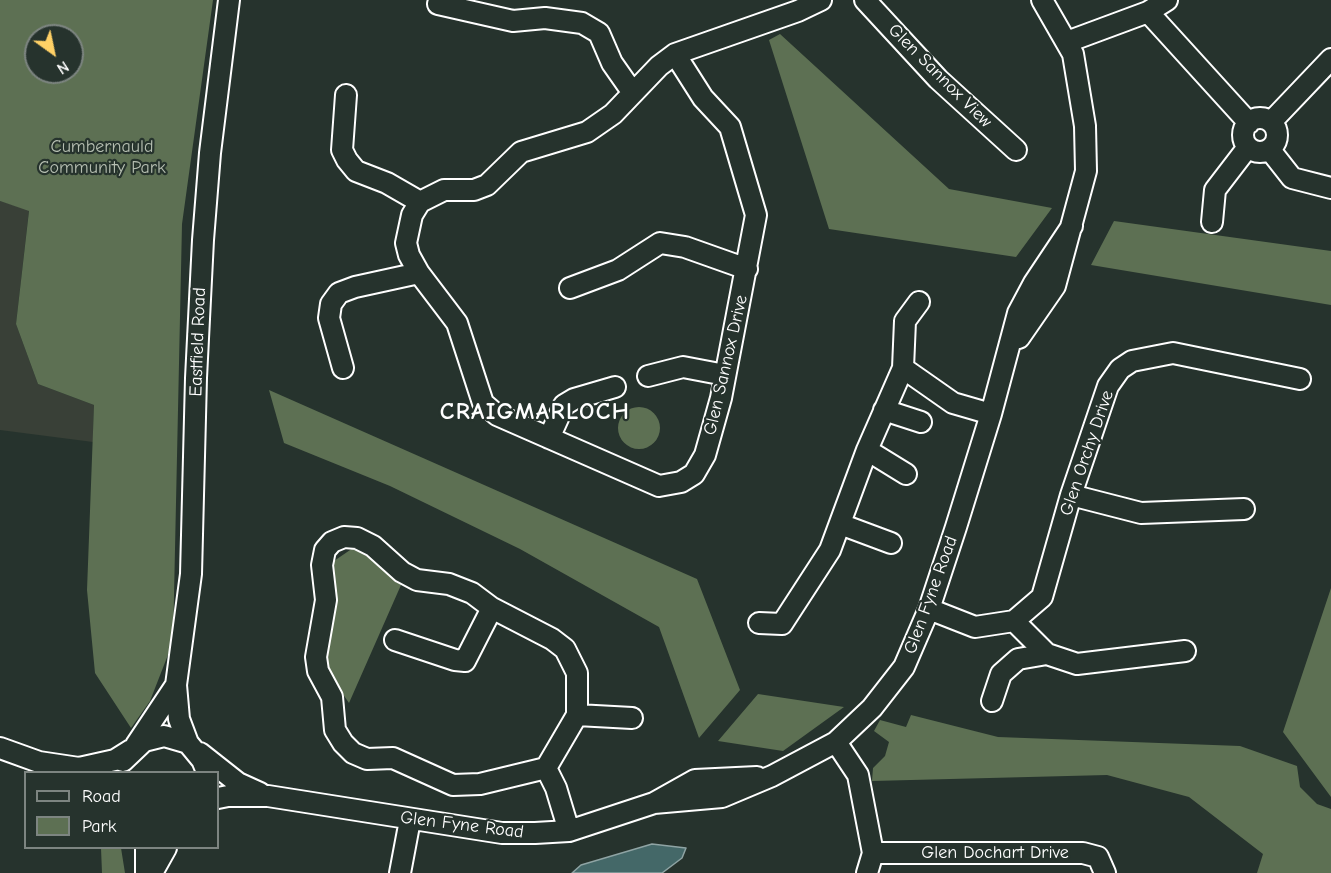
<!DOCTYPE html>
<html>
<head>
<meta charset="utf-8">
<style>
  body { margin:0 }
  #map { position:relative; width:1331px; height:873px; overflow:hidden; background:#26332d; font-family:"Comic Neue",sans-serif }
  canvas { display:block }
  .legend { position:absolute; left:24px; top:771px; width:195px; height:78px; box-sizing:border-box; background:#26332d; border:2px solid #7d8581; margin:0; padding:8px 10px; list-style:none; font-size:18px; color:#fff }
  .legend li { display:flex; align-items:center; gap:12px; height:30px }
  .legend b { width:30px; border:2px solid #7d8581 }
  .north { position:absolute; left:24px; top:24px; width:60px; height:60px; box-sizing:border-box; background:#26332d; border:2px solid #7d8581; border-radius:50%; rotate:147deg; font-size:16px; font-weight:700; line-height:24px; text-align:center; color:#fff }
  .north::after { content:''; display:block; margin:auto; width:21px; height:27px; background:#ffd166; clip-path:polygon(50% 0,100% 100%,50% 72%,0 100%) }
</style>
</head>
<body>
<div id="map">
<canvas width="1331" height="873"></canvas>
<ul class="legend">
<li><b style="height:8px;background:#26332d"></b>Road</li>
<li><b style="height:16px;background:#5d7053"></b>Park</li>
</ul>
<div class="north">N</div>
</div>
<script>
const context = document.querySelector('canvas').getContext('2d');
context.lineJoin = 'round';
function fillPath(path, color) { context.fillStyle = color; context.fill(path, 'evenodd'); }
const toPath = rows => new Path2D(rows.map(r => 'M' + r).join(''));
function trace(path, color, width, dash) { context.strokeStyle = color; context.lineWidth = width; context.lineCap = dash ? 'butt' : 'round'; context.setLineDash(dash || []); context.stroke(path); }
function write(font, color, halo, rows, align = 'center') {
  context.font = font + ' "Comic Neue",sans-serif'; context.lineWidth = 4.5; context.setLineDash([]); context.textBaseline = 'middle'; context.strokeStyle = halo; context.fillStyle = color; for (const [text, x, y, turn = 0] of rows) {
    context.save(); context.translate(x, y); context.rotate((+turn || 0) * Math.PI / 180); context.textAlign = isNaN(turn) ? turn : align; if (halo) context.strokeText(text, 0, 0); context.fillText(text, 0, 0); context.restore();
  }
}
const built = toPath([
  [0,201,29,210,16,324,38,384,94,405,93,442,0,430]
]);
const green = toPath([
  [0,0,213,0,182,224,173,642,150,701,131,728,95,673,87,590,94,405,38,384,16,324,29,211,0,201],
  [36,36,72,36,72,72,36,72],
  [780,34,949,189,1052,208,1016,257,829,229,769,40],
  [1114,221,1331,251,1331,305,1091,265],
  [269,390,697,579,740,690,699,738,659,627,520,549,390,486,284,443],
  '618 428a21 21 0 1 1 42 0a21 21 0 1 1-42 0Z',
  [353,548,383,564,401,585,349,703,322,664,332,598,334,561],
  [1331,588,1331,797,1283,732],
  [758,694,844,707,783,751,718,741],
  [911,715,998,737,1240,746,1297,766,1300,787,1317,804,1331,809,1331,873,1257,873,1263,854,1189,797,1107,775,872,781,873,768,885,756,889,742,874,731,880,720,906,727],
  [101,848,121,848,125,873,102,873]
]);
const water = toPath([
  [652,844,686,848,682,858,662,873,572,873,581,865,652,844]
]);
const minor = toPath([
  [865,0,938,79,1016,150],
  [438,4,513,21,545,18,582,23,599,33,612,63,633,93],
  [1148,12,1249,123],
  [1067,42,1148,12,1167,0],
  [675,54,703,98,730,127,756,215,721,398,705,455,694,474,681,482,659,486,497,415,483,403,457,323,419,273,409,255,406,243,412,215,420,202,444,190,474,190,487,185,521,152,587,132,613,114,659,66,675,54,798,11,821,0],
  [346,95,342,150,347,160,356,171,387,183,420,202],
  '1243 135a17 17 0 1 1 34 0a17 17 0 1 1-34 0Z',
  [1271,122,1331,59],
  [1270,150,1292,178,1331,188],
  [1212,222,1215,190,1248,147],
  [570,288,618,270,660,243,685,247,747,269],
  [1019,338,1055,286,1086,171,1085,126,1073,54,1042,0],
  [343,368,329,318,331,304,339,293,355,287,419,273],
  [903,368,953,403,991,414],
  [648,376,683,367,725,375],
  [884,410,921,422],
  [549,438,564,405,574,399,615,387],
  [867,450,906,474],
  [1071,495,1141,513,1244,509],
  [840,524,891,543],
  [929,609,975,627,1014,621,1042,597,1071,495,1108,386,1120,369,1132,361,1173,353,1300,379],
  [1014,621,1047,654,1077,664,1185,651],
  [759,623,782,624,830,550,867,450,903,368,905,321,919,302],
  [395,640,455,660,465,661,492,608],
  [992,701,1001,674,1018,659,1047,654],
  [577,715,632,718],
  [836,742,858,775,873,853,867,873],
  [188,743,179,719,176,685,191,574,196,378,203,240,210,153,229,0],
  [136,745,176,685],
  [0,748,39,762,79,768,115,760,131,750],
  [200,753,238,783,260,793],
  [123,761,144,741,164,736,188,743,202,760,207,772],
  [546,768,480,784,453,785,393,758,367,759,353,753,343,743,335,730,332,697,318,671,316,657,326,600,322,565,325,550,332,542,344,537,357,538,373,546,402,572,417,580,449,584,472,593,492,608,552,639,565,649,577,673,577,715,546,768,556,788,569,831],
  [218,798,228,796,268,796,502,833,535,833,569,831,654,803,695,780,757,777],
  [654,803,722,797,772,776,836,742,872,708,904,667,929,609,956,527,991,414,1018,313,1034,283,1072,226],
  [146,848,146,873],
  [873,853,1083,853,1098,857,1105,873],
  [152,873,166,848],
  [400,873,410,820]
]);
const streetNames = [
  ["Glen Sannox View",940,76,45],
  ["Eastfield Road",198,342,-88],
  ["Glen Sannox Drive",726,365,-77],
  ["Glen Orchy Drive",1087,453,-71],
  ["Glen Fyne Road",931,595,-70],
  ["Glen Fyne Road",462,825,7],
  ["Glen Dochart Drive",995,853]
];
const parkNames = [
  ["Cumbernauld",102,147],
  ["Community Park",102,168]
];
const districtNames = [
  ["CRAIGMARLOCH",535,412]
];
fillPath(built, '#394037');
fillPath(green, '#5d7053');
fillPath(water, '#446868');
trace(water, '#8fa4a4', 1.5);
trace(minor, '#fff', 24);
trace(minor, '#26332d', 20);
write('18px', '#fff', '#26332d', streetNames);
write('18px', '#b6bfb2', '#26332d', parkNames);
context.letterSpacing = '1.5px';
write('bold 24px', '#fff', '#26332d', districtNames);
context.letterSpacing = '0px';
</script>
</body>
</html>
